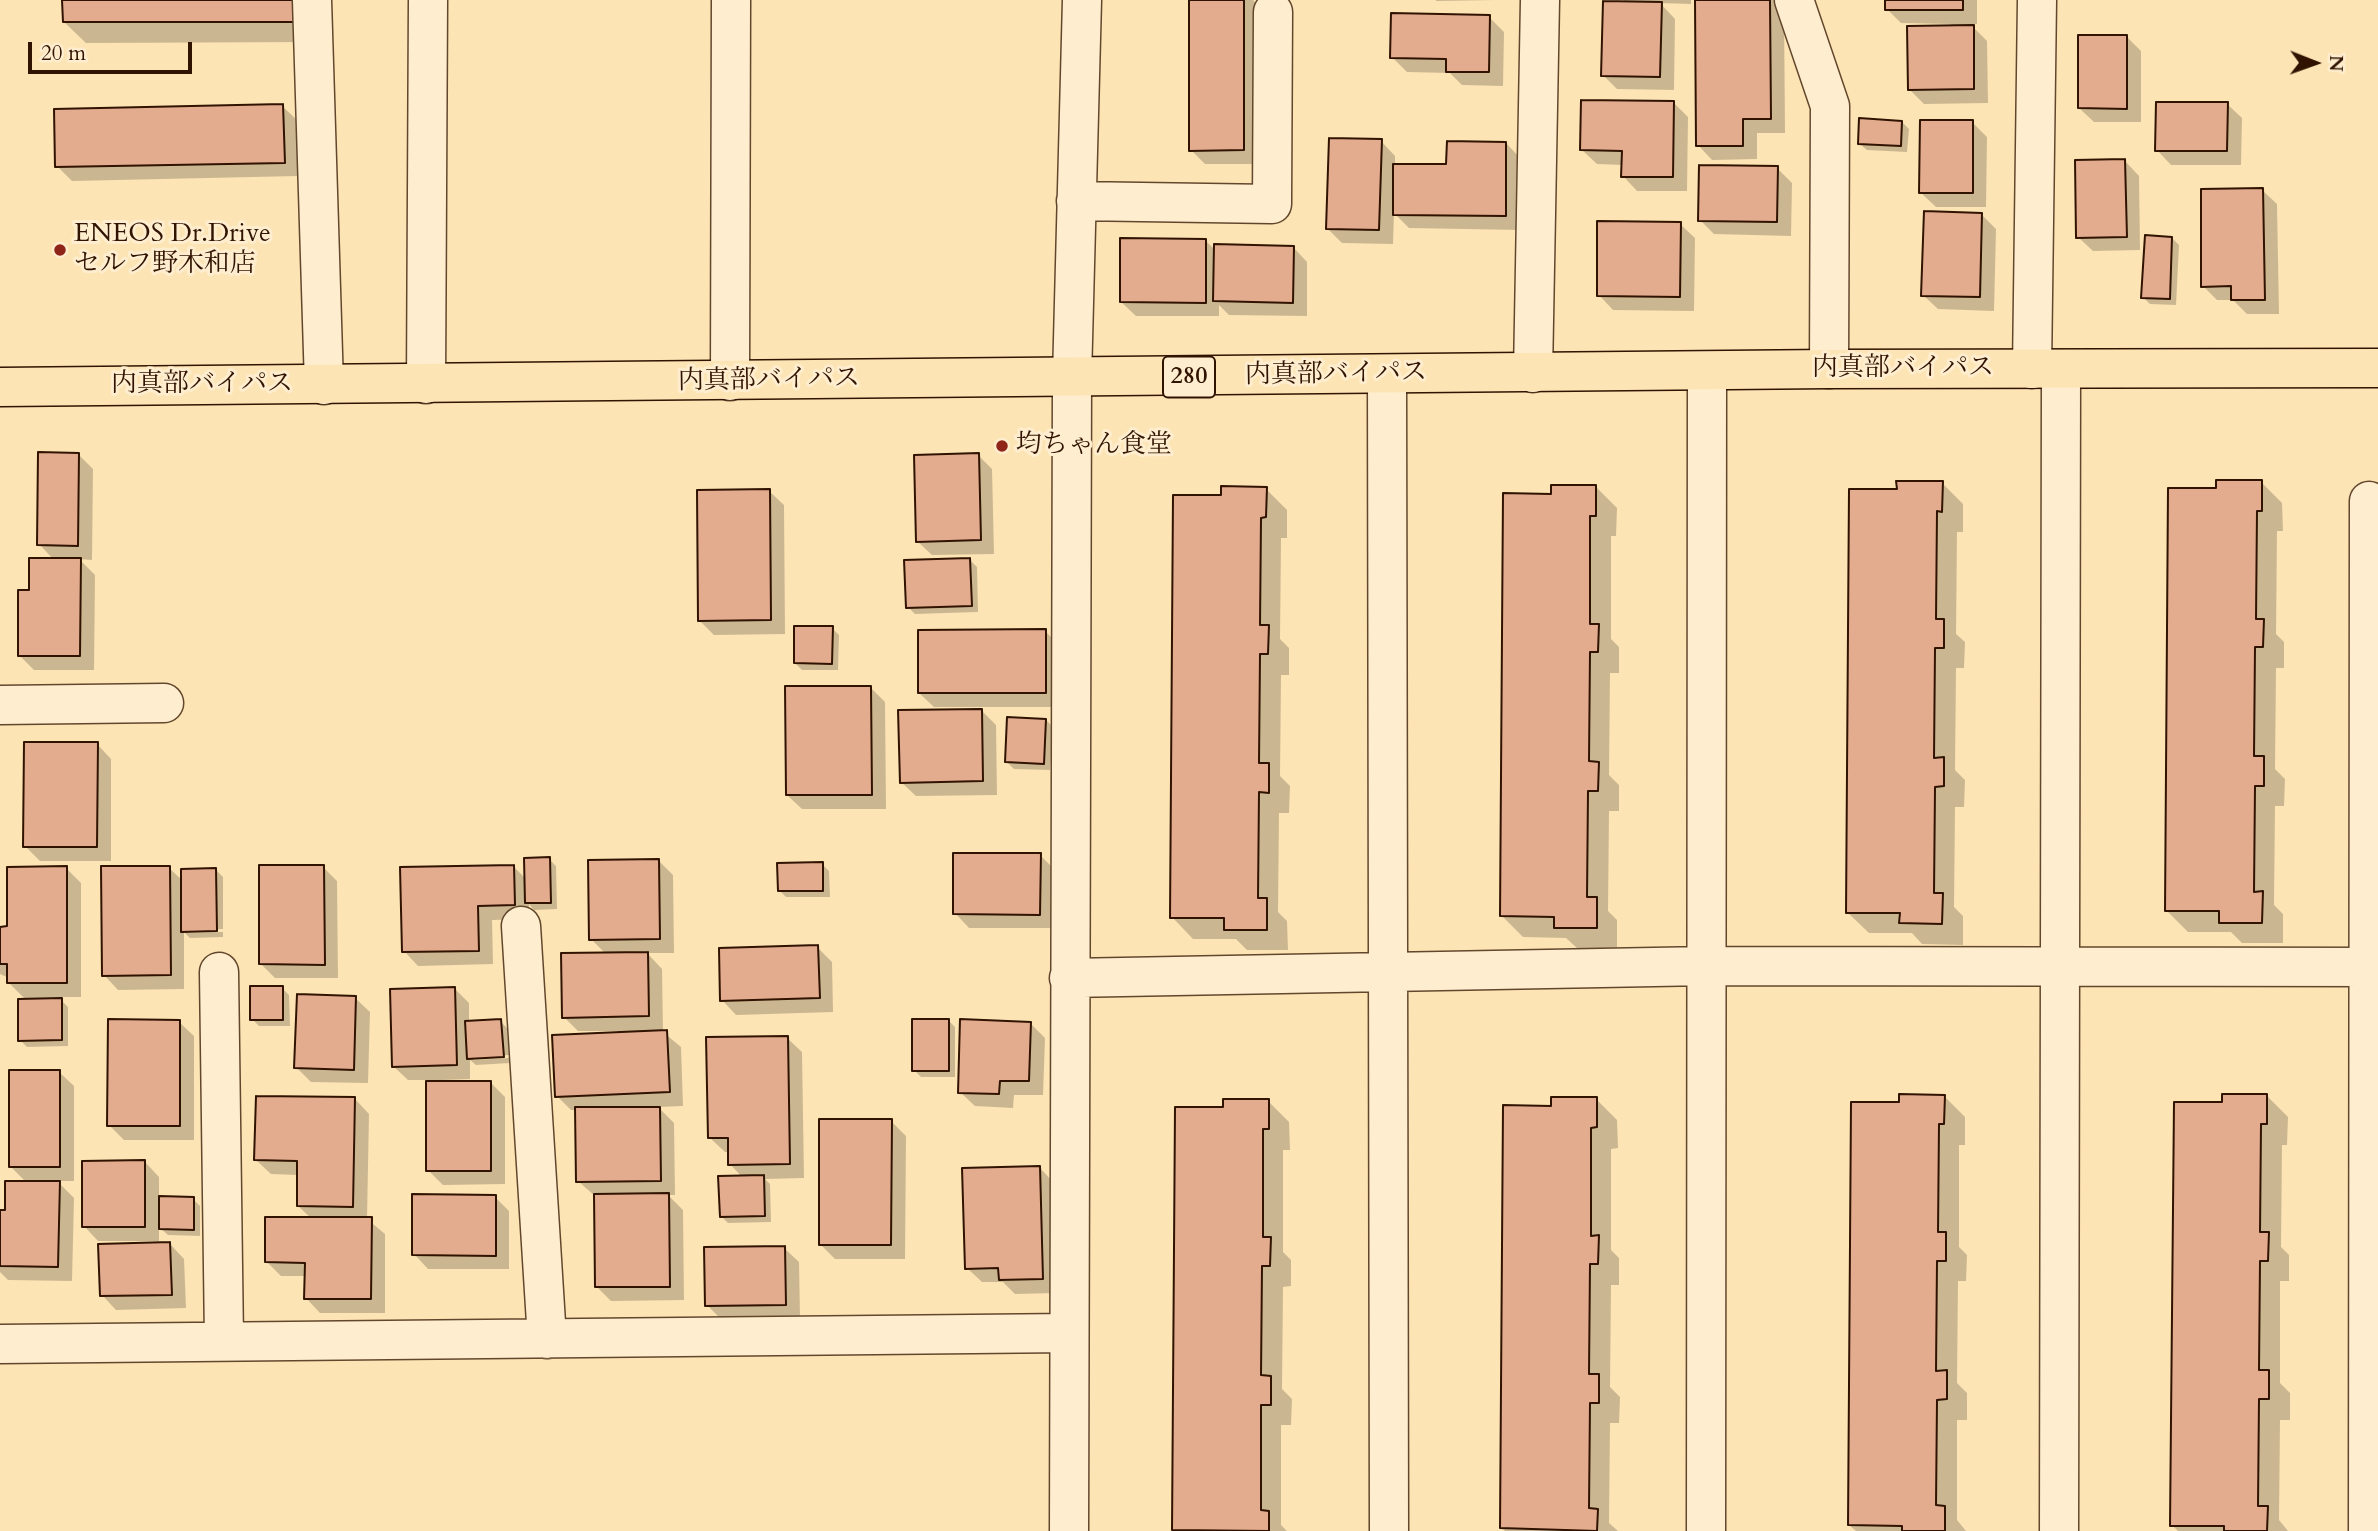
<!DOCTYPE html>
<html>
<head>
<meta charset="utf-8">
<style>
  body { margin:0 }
  #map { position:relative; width:2378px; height:1531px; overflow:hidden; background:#fde4b4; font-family:Cardo,serif }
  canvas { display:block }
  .north { position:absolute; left:2280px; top:28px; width:70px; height:70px; -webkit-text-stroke:5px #feedce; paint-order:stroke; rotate:91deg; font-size:19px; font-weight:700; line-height:28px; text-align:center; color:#301300 }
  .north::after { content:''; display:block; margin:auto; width:24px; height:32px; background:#301300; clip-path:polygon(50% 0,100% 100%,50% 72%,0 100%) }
  .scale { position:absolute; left:28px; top:42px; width:164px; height:32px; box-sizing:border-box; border:4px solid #301300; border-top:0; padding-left:9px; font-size:21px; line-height:24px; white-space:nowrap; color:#301300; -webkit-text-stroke:5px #feedce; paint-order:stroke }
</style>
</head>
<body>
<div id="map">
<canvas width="2378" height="1531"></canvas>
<div class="north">N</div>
<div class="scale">20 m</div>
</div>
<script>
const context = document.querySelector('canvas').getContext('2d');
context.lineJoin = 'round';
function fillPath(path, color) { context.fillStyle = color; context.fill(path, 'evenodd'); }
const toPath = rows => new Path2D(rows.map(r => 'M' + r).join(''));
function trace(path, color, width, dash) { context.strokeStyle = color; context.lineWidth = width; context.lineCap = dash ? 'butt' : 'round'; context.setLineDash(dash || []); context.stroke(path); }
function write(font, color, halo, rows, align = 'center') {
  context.font = font + ' Cardo,"Noto Serif JP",serif'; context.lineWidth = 6; context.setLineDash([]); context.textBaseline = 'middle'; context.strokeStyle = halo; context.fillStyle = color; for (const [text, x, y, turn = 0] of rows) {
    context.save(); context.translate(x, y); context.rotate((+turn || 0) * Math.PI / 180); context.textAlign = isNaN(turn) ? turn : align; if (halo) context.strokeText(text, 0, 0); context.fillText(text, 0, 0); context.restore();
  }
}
const shadow = toPath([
  [64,0,314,0,315,42,86,43,64,22],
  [1191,0,1253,0,1258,5,1258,164,1205,164,1191,150],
  [1436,0,1496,0,1436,1],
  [1623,0,1691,0,1691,4,1660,3,1675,19,1674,90,1617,89,1603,75,1627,3],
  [1697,0,1774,0,1784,10,1785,133,1757,133,1757,159,1712,160,1698,145],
  [1887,0,1977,0,1977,24,1970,24,1987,41,1988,103,1924,104,1909,89,1951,24,1901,23,1887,9],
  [1489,17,1504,32,1503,86,1462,85,1450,73,1407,72,1392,57],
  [2127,37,2141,51,2141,122,2094,122,2079,108],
  [1673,102,1688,117,1687,191,1637,191,1623,176,1623,165,1597,164,1582,150],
  [2227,104,2242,118,2241,165,2171,165,2157,150],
  [282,106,297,120,298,176,72,181,57,166],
  [1902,122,1909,129,1907,152,1867,150,1860,144],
  [1972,122,1987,137,1986,207,1936,207,1921,193],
  [1381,141,1395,156,1395,166,1448,166,1506,143,1520,158,1520,230,1409,228,1394,213,1393,244,1342,243,1328,229],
  [2125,161,2139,176,2140,250,2093,251,2078,237],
  [1777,168,1792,183,1791,236,1714,234,1700,220],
  [2262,190,2277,204,2279,314,2247,314,2233,300,2217,300,2203,286],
  [1982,215,1996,229,1994,311,1938,309,1923,295],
  [1680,224,1695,238,1694,311,1613,310,1599,295],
  [2172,238,2179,245,2176,305,2150,304,2143,297],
  [1205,240,1216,251,1293,247,1307,262,1307,316,1229,315,1219,305,1219,316,1136,316,1121,302],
  [78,454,93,469,92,560,79,559,95,575,94,670,34,670,19,655,31,592,54,560,39,544],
  [978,455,992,469,994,554,932,555,917,541],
  [2261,482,2282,503,2283,531,2277,531,2276,634,2284,642,2284,668,2276,668,2275,769,2285,779,2284,806,2275,806,2274,905,2283,914,2283,943,2242,943,2231,932,2188,932,2167,911,2217,490],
  [1942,483,1963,504,1963,532,1957,532,1956,634,1965,642,1964,668,1956,668,1955,770,1965,780,1964,807,1955,807,1954,907,1963,916,1963,945,1922,944,1912,933,1869,933,1847,912,1899,491],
  [1596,487,1617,508,1616,536,1611,536,1611,639,1619,647,1619,673,1610,673,1609,775,1619,785,1619,811,1609,811,1608,911,1617,920,1617,949,1577,948,1566,938,1523,937,1502,916,1552,495],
  [1266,489,1287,510,1287,538,1281,538,1280,639,1289,648,1289,675,1281,675,1280,776,1290,786,1289,813,1279,813,1278,912,1287,921,1288,950,1247,950,1236,939,1193,939,1172,917,1222,497],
  [769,491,784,505,785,634,714,635,700,621],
  [970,560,977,567,978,612,915,614,908,607],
  [832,628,839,635,838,670,802,670,795,663],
  [1045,631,1060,646,1060,707,934,707,919,693],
  [870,687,885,702,886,809,802,809,787,795],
  [982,711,996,725,997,795,916,796,901,782],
  [1046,720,1053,727,1050,770,1014,769,1007,762],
  [97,744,111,759,111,861,40,861,25,846],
  [1040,855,1055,870,1054,928,969,928,955,913],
  [549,859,556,866,557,909,534,910,529,904,529,919,492,920,493,964,418,966,404,951,514,867,527,880],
  [658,860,673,875,674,953,647,953,662,969,663,1032,681,1047,683,1106,658,1107,674,1123,675,1195,668,1195,683,1210,684,1300,611,1301,597,1287,595,1196,578,1181,577,1110,571,1110,557,1096,619,1031,578,1031,564,1017,606,954,591,939],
  [822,864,829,871,830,897,786,897,779,890],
  [323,867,337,881,338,978,275,978,260,963],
  [66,868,81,883,81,997,58,997,68,1007,68,1046,27,1047,20,1040,27,1001,9,983,9,978,0,974,0,928,8,928],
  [169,868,183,881,216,870,223,877,223,929,188,930,188,933,223,932,223,937,190,938,184,932,184,989,118,990,104,975],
  [817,947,832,962,833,1012,736,1015,722,1000],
  [282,988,289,995,290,1026,259,1026,252,1019],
  [455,989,469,1003,469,1023,500,1021,507,1028,509,1055,473,1057,473,1060,509,1058,510,1063,476,1065,470,1060,470,1079,443,1080,443,1083,491,1083,505,1097,505,1184,443,1185,428,1170,428,1080,408,1080,393,1066],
  [355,998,370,1012,368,1083,311,1082,296,1067],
  [948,1020,955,1027,955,1077,921,1077,914,1070],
  [179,1022,194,1036,194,1140,124,1140,109,1125],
  [1030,1023,1045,1038,1043,1095,1014,1095,1013,1108,975,1106,960,1092],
  [787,1038,802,1052,804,1178,765,1179,770,1184,771,1222,728,1223,721,1216,742,1177,730,1164,729,1152,725,1152,710,1138],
  [59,1072,74,1086,74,1181,57,1181,74,1198,72,1281,8,1280,0,1272,0,1212,7,1212,27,1183,10,1166],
  [1944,1096,1965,1117,1965,1145,1959,1145,1959,1247,1967,1255,1966,1281,1958,1281,1957,1383,1967,1393,1967,1420,1957,1420,1957,1520,1966,1531,1856,1531,1849,1525,1901,1104],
  [2267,1096,2288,1117,2287,1145,2282,1145,2281,1247,2289,1255,2289,1281,2280,1281,2280,1383,2290,1393,2290,1420,2280,1420,2279,1520,2288,1531,2178,1531,2172,1525,2223,1104],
  [355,1099,369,1114,367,1219,385,1234,385,1313,320,1313,306,1298,306,1276,281,1276,266,1261,312,1219,298,1206,299,1175,271,1174,256,1160],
  [1596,1099,1617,1120,1618,1148,1611,1149,1611,1250,1619,1258,1619,1285,1611,1285,1610,1387,1620,1397,1619,1423,1610,1423,1609,1523,1618,1531,1505,1531,1502,1528,1553,1108],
  [1268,1101,1289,1122,1290,1150,1283,1150,1283,1252,1291,1260,1291,1286,1283,1287,1282,1389,1292,1399,1291,1425,1281,1425,1281,1525,1287,1531,1175,1531,1225,1109],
  [891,1121,906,1136,905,1259,835,1259,821,1245],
  [145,1162,159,1177,159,1198,193,1199,200,1206,200,1236,168,1235,159,1227,159,1241,98,1241,84,1226],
  [1040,1168,1054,1183,1057,1293,1015,1294,1003,1282,982,1282,967,1268],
  [495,1197,509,1211,509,1269,428,1269,414,1254],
  [170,1244,184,1259,186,1308,116,1310,102,1295],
  [784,1248,799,1262,800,1318,722,1320,707,1305]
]);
const building = toPath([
  [62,0,294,0,294,22,63,22,62,0],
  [1189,0,1244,0,1244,150,1189,151,1189,0],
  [1695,0,1770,0,1771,119,1743,119,1743,146,1696,146,1695,0],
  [1885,0,1963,0,1963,10,1885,10,1885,0],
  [1603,1,1662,2,1660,77,1601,76,1603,1],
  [1391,13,1490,15,1489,72,1446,72,1446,59,1390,58,1391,13],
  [1974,25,1974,89,1908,90,1907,26,1974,25],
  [2078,35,2127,35,2127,109,2078,108,2078,35],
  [1581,100,1674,101,1673,177,1621,177,1622,151,1580,150,1581,100],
  [2156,102,2228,102,2227,151,2155,151,2156,102],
  [283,104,285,163,55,167,54,109,283,104],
  [1859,118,1902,121,1901,146,1858,144,1859,118],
  [1920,120,1973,120,1973,193,1919,193,1920,120],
  [1329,138,1382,139,1379,230,1326,229,1329,138],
  [1447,141,1506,142,1506,216,1393,215,1393,164,1446,164,1447,141],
  [2125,159,2127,237,2076,238,2075,160,2125,159],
  [1699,165,1778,166,1777,222,1698,221,1699,165],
  [2263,188,2265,300,2231,300,2231,286,2201,287,2201,189,2263,188],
  [1924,211,1982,213,1980,297,1921,296,1924,211],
  [1597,221,1681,222,1680,297,1597,296,1597,221],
  [2145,235,2172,237,2170,299,2141,298,2145,235],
  [1120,238,1206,239,1206,303,1120,302,1120,238],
  [1214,244,1294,246,1293,303,1213,301,1214,244],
  [38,452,79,453,78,546,37,545,38,452],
  [979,453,981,540,916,542,914,455,979,453],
  [2216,480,2262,480,2262,511,2257,511,2256,619,2264,619,2263,647,2255,647,2254,756,2264,756,2264,786,2255,786,2254,892,2263,891,2262,923,2219,923,2219,911,2165,911,2168,488,2216,488,2216,480],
  [1896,481,1943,481,1942,512,1937,511,1936,619,1944,619,1944,648,1935,648,1934,758,1944,757,1944,786,1935,787,1934,893,1943,893,1942,924,1899,923,1900,913,1846,913,1849,489,1897,489,1896,481],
  [1551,485,1596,485,1596,516,1590,516,1590,624,1599,624,1598,652,1590,652,1589,761,1599,762,1598,791,1588,791,1587,897,1597,897,1597,928,1554,928,1554,917,1500,916,1503,493,1551,494,1551,485],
  [1221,486,1267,487,1266,517,1261,518,1260,625,1269,625,1268,654,1260,654,1259,763,1269,763,1269,793,1259,792,1258,898,1267,898,1267,930,1224,930,1224,918,1170,918,1173,495,1221,495,1221,486],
  [770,489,771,620,698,621,697,490,770,489],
  [29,558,81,558,80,656,18,656,18,590,29,590,29,558],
  [970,558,972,606,906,608,904,560,970,558],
  [794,626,833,626,832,664,794,663,794,626],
  [1046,629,1046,693,918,693,918,630,1046,629],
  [785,686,871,686,872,795,786,795,785,686],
  [982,709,983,781,900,783,898,710,982,709],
  [1007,717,1046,719,1044,764,1005,762,1007,717],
  [24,742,98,742,97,847,23,847,24,742],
  [953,853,1041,853,1040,915,953,914,953,853],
  [550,857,551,903,525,903,524,858,550,857],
  [659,859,660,939,589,940,588,860,659,859],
  [823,862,823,891,778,891,777,863,823,862],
  [259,865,324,865,325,965,259,964,259,865],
  [514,865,515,905,478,906,479,951,402,952,400,867,514,865],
  [67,866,67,983,7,983,7,964,0,964,0,927,7,926,7,867,67,866],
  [101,866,170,866,171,975,102,976,101,866],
  [216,868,217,931,181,932,181,869,216,868],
  [818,945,820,998,720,1001,719,948,818,945],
  [648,952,649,1016,562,1018,561,953,648,952],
  [250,986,283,986,283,1020,250,1020,250,986],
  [455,987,457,1065,392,1067,390,989,455,987],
  [297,994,356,996,354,1070,294,1068,297,994],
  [62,998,62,1040,18,1041,18,999,62,998],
  [108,1019,180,1020,180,1126,107,1126,108,1019],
  [501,1019,504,1057,467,1059,465,1021,501,1019],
  [912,1019,949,1019,949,1071,912,1071,912,1019],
  [960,1019,1031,1022,1029,1081,1000,1081,999,1094,958,1093,960,1019],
  [667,1030,670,1092,555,1097,552,1035,667,1030],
  [788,1036,790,1164,728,1165,728,1138,708,1138,706,1037,788,1036],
  [9,1070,60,1070,60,1167,9,1167,9,1070],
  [426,1081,491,1081,491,1171,426,1171,426,1081],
  [1899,1094,1945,1095,1944,1124,1939,1124,1938,1232,1946,1232,1946,1261,1937,1261,1936,1371,1947,1370,1947,1399,1937,1400,1936,1505,1945,1506,1945,1531,1902,1531,1902,1526,1848,1525,1851,1102,1899,1102,1899,1094],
  [2222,1094,2267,1094,2267,1124,2261,1124,2260,1232,2269,1232,2268,1261,2260,1261,2259,1370,2269,1370,2269,1399,2259,1399,2258,1506,2268,1506,2267,1531,2224,1531,2224,1526,2170,1526,2174,1102,2222,1102,2222,1094],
  [256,1096,355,1097,353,1207,297,1206,297,1161,254,1160,256,1096],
  [1551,1097,1597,1097,1597,1127,1591,1128,1591,1236,1599,1235,1598,1264,1590,1264,1589,1374,1599,1374,1599,1403,1590,1403,1589,1508,1598,1509,1597,1531,1500,1528,1503,1105,1551,1106,1551,1097],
  [1223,1099,1269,1099,1269,1129,1263,1129,1263,1237,1271,1237,1270,1266,1262,1266,1261,1375,1271,1376,1271,1405,1261,1405,1261,1510,1269,1511,1269,1531,1172,1530,1175,1107,1223,1107,1223,1099],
  [575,1107,660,1107,661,1181,576,1182,575,1107],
  [819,1119,892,1119,891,1245,819,1245,819,1119],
  [145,1160,145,1227,82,1227,82,1161,145,1160],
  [1040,1166,1043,1279,999,1280,998,1268,965,1269,962,1168,1040,1166],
  [764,1175,765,1216,720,1217,718,1176,764,1175],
  [5,1181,60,1181,58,1267,0,1266,0,1210,5,1210,5,1181],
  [669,1193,670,1287,595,1287,594,1194,669,1193],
  [412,1194,496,1195,496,1256,412,1255,412,1194],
  [159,1196,194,1197,194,1230,159,1229,159,1196],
  [265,1217,372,1217,371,1299,304,1299,305,1263,265,1262,265,1217],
  [170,1242,172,1295,100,1296,98,1244,170,1242],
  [785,1246,786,1305,705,1306,704,1247,785,1246]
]);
const minor = toPath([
  [312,0,324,385],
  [1794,0,1830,106,1829,369],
  [1076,201,1272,204,1273,12],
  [2032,369,2037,0],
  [1533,373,1540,0],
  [1387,375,1389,1531],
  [730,381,731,0],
  [426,384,428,0],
  [0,705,164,703],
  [521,926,547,1339],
  [219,972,224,1341],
  [1069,978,1707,966,2378,967],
  [0,1344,1069,1333],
  [1069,1531,1072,378,1082,0],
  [1706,1531,1707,371],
  [2059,1531,2061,369],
  [2368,1531,2369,501]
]);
const highway = toPath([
  [0,387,1829,369,2378,368]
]);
const markers = [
  [60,250,7,"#8f2418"],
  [1002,446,7,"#8f2418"]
];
const shields = [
  [1189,377,52]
];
const shieldNames = [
  ["280",1189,377]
];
const poiNames = [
  ["ENEOS Dr.Drive",74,235],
  ["セルフ野木和店",74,265],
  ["均ちゃん食堂",1016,446]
];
const streetNames = [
  ["内真部バイパス",1903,369],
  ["内真部バイパス",1336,375,-1],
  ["内真部バイパス",769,381,-1],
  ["内真部バイパス",202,385]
];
fillPath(shadow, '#0003');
fillPath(building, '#e4ac8e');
trace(building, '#301300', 2);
trace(minor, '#63472d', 41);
trace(highway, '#301300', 41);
trace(minor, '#feedce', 38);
trace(highway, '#fde4b4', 38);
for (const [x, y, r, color] of markers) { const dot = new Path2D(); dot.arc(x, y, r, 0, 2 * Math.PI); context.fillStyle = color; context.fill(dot); trace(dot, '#feedce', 2.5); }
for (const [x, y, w] of shields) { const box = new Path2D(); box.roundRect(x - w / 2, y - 20.5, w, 41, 5); context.fillStyle = '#feedce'; context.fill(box); trace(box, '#301300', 2); }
write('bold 24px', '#301300', null, shieldNames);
write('26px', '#301300', '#feedce', poiNames, 'left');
write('26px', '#301300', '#feedce', streetNames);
</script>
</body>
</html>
